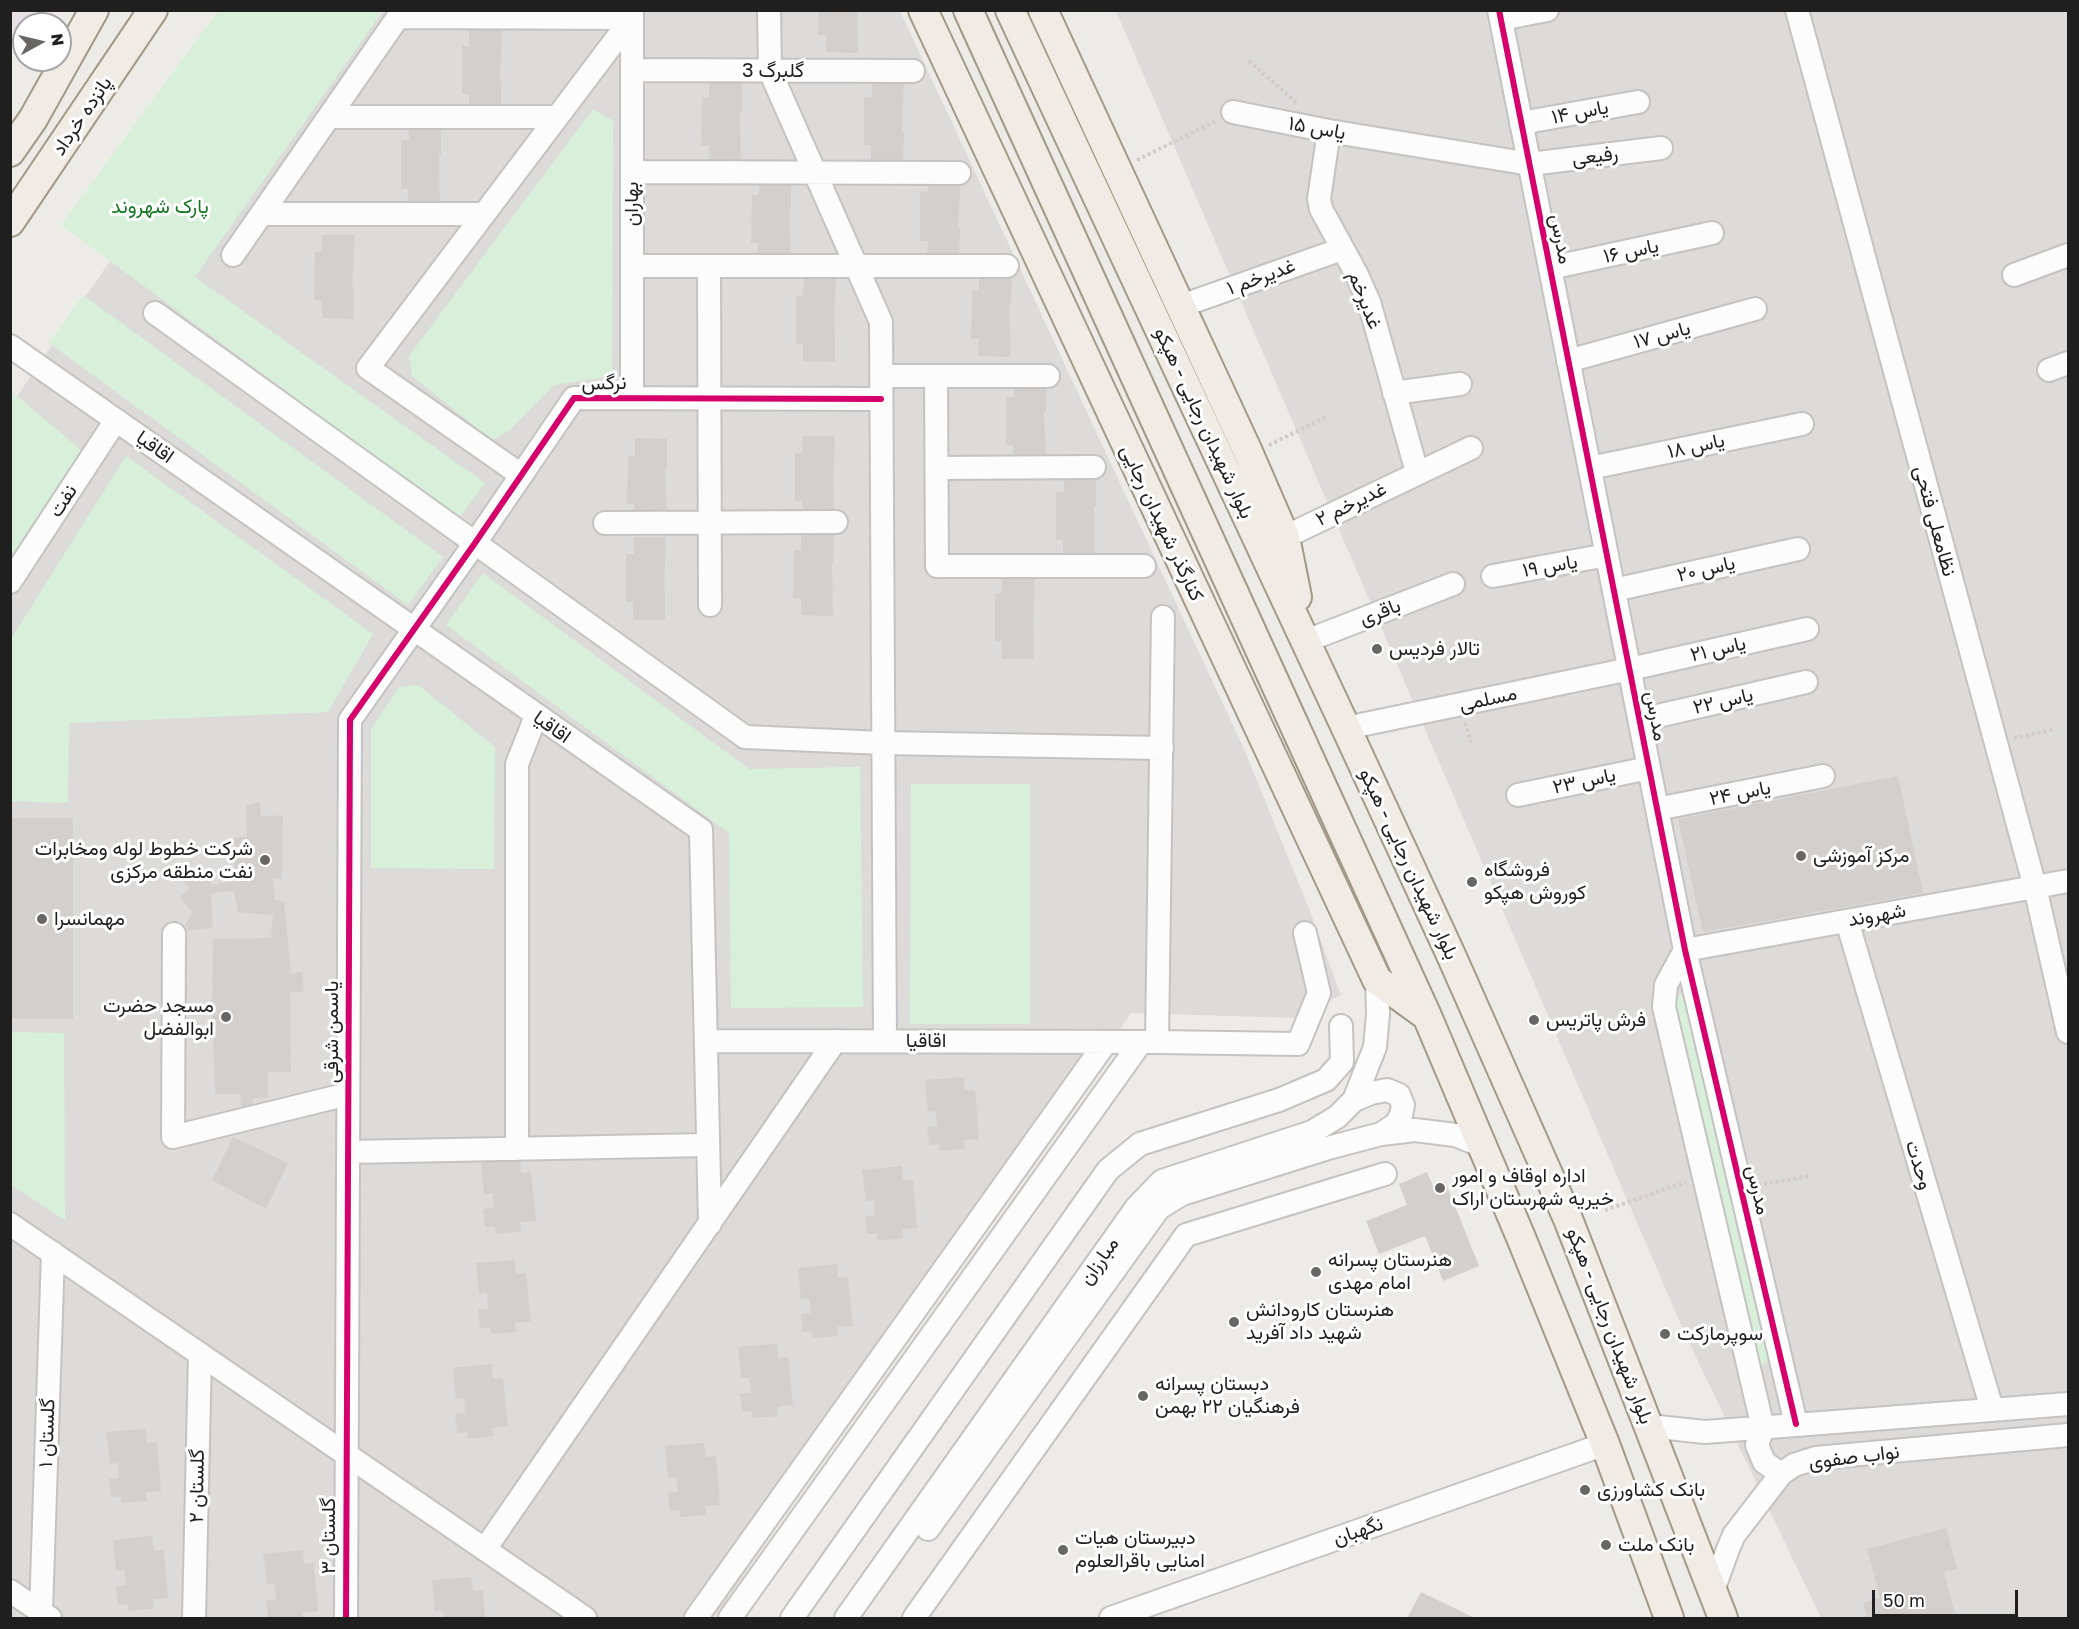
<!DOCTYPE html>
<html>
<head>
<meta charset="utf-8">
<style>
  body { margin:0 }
  #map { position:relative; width:2079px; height:1629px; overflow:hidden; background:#edebe8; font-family:"Golos Text",sans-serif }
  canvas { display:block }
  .frame { position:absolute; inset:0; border:12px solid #1f1f1f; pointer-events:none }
  .north { position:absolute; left:12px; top:12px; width:60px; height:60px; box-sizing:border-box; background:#fff; border:2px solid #a5a5a5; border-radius:50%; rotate:82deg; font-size:16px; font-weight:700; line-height:24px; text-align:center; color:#1f1f1f }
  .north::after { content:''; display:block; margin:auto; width:21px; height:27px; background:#676665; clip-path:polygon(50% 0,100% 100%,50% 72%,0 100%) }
  .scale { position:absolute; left:1872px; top:1590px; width:146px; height:27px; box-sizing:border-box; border:3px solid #1f1f1f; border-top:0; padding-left:8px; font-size:18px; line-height:21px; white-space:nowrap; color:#1f1f1f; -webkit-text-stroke:4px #fff; paint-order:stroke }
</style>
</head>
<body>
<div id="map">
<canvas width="2079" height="1629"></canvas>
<div class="frame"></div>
<div class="north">N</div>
<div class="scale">50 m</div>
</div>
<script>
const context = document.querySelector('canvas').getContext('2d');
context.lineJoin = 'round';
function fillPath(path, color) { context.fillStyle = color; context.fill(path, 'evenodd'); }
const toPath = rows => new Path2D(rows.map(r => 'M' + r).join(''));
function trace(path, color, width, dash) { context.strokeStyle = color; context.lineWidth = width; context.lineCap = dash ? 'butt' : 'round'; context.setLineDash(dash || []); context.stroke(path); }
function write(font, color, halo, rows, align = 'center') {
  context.font = font + ' "Golos Text",Vazirmatn,sans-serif'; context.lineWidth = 6; context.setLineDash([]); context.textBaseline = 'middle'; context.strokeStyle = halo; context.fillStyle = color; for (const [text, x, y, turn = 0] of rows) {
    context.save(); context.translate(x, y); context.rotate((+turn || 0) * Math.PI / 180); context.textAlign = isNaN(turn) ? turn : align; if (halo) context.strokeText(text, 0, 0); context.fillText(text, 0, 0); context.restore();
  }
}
const residential = toPath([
  [282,11,900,11,1244,749,1308,906,1341,995,1294,1018,1131,1013,714,1618,11,1618,11,405],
  [1116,11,2068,11,2068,1618,1821,1618,1685,1334]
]);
const industrial = toPath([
  [11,10,35,11,26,24,24,24,24,27,11,48]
]);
const park = toPath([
  [218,11,383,11,195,277,485,483,459,518,61,225],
  [593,109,613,121,612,376,554,385,509,431,492,440,412,376,409,356],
  [83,295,443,557,408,605,49,343],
  [11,391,81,450,11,558],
  [126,456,373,634,328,712,69,723,68,803,11,801,11,639],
  [483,573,749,769,860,767,863,1007,731,1008,729,833,446,625],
  [418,685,495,747,494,869,371,868,371,729,399,687],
  [911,784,1030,784,1030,1024,910,1024],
  [1684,993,1769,1355,1768,1360,1765,1364,1760,1365,1756,1363,1671,1002,1678,994],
  [11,1032,64,1033,65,1220,11,1185]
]);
const building = toPath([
  [819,10,857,10,858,53,826,52,826,35,818,35],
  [469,28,502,29,500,81,501,81,501,112,469,112,469,94,462,94,462,46,469,46],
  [872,79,904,80,902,132,904,132,903,163,871,163,871,145,864,145,864,97,872,97],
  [709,80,742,80,742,112,740,112,741,164,709,163,709,146,701,146,702,97,709,98],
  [409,123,441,123,441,155,439,155,440,207,408,206,408,189,401,189,401,140,409,140],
  [928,175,961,175,958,227,960,227,959,258,927,258,928,241,920,241,920,192,928,192],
  [759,177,791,177,791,209,789,209,791,261,758,260,758,243,751,243,752,195,759,195],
  [322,235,355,235,352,287,354,287,354,319,322,318,322,300,314,300,315,252,322,252],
  [979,273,1012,273,1011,305,1009,305,1011,357,978,356,979,339,971,339,972,290,979,291],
  [804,278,836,278,834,330,835,330,835,362,803,361,803,344,796,344,796,296,803,296],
  [1014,380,1046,380,1046,411,1044,411,1046,463,1013,463,1013,445,1006,445,1006,397,1014,397],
  [803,436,835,436,833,488,834,488,834,519,802,519,802,501,795,501,795,453,802,453],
  [635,438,667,439,667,470,665,470,667,522,634,522,634,504,627,504,628,456,635,456],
  [1064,474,1096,475,1096,506,1094,506,1095,558,1063,558,1063,540,1056,540,1056,492,1064,492],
  [801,532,834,533,833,564,832,564,833,616,801,615,801,598,793,598,794,550,801,550],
  [634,537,666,537,664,589,665,589,665,620,633,620,633,602,626,602,626,554,634,554],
  [1002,576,1035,576,1033,628,1034,628,1034,659,1002,659,1002,641,995,641,995,593,1002,593],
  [1898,776,1923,893,1703,932,1678,819],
  [260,802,261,817,283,815,282,879,273,878,275,900,284,901,291,974,302,971,304,992,290,992,291,1072,268,1072,268,1098,253,1098,252,1107,241,1108,240,1094,215,1094,212,997,213,939,271,938,273,915,238,912,234,891,211,893,213,927,188,931,186,923,193,913,180,897,190,888,183,881,197,867,213,885,235,880,233,838,247,837,246,806],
  [10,818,73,818,73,1019,10,1019],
  [964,1077,965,1091,975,1090,979,1139,964,1140,965,1149,939,1151,939,1144,929,1145,927,1127,937,1126,936,1111,928,1112,925,1080],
  [233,1137,288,1163,266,1209,212,1180],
  [520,1159,521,1173,531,1172,536,1221,520,1222,521,1231,496,1234,495,1227,485,1227,483,1209,494,1208,492,1193,484,1194,481,1163],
  [902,1166,903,1180,913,1180,917,1228,902,1229,903,1238,877,1241,877,1234,867,1234,865,1216,875,1215,874,1200,866,1201,862,1170],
  [1427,1172,1433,1186,1445,1181,1479,1266,1443,1281,1425,1236,1379,1254,1366,1221,1407,1205,1399,1184],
  [515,1260,516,1274,526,1273,531,1321,515,1323,516,1332,491,1334,490,1327,480,1328,478,1309,488,1309,487,1293,479,1294,476,1263],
  [837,1264,838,1278,848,1277,853,1326,837,1327,838,1336,813,1338,812,1331,803,1332,801,1314,811,1313,809,1298,801,1299,798,1268],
  [777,1344,778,1358,788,1357,793,1405,777,1407,778,1416,753,1418,752,1411,742,1412,740,1393,751,1393,749,1378,741,1378,738,1347],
  [492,1364,493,1379,503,1378,508,1426,492,1428,493,1436,468,1439,467,1432,457,1433,455,1414,465,1413,464,1398,456,1399,453,1368],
  [146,1429,147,1443,157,1442,161,1491,146,1492,147,1501,121,1503,121,1496,111,1497,109,1479,119,1478,118,1463,110,1464,106,1432],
  [704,1443,706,1457,716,1456,720,1505,705,1506,706,1515,680,1517,679,1510,670,1511,668,1493,678,1492,676,1477,668,1478,665,1446],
  [1946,1528,1957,1569,1944,1572,1956,1617,1969,1613,1970,1618,1867,1618,1863,1603,1880,1598,1867,1549],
  [152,1536,154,1550,164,1550,168,1598,153,1599,154,1608,128,1611,128,1604,118,1605,116,1586,126,1585,124,1570,116,1571,113,1540],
  [303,1550,304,1564,314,1563,318,1611,303,1613,303,1618,268,1618,266,1600,276,1599,275,1584,267,1584,263,1554],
  [471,1577,473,1591,483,1590,485,1618,444,1618,443,1611,435,1611,432,1580],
  [1421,1592,1475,1618,1407,1618]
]);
const path = toPath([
  [1249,61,1298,104],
  [1137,160,1216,121],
  [1269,445,1326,417],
  [1465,723,1471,742],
  [2014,738,2052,730],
  [1758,1185,1810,1176],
  [1605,1210,1686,1182]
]);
const minor = toPath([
  [769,10,770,71,881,322,885,1041],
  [1499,10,1685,950,1796,1424],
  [1797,10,2035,887,2068,1032],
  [632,13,632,398],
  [399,17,632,18],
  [1501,19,1547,10],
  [632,70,913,71],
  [1233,112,1329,131,1530,164,1661,148],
  [329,117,557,117],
  [1521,123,1638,102],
  [1329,131,1319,199,1321,209,1356,273,1369,302,1417,472],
  [632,172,959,173],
  [262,214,484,214],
  [233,255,403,10],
  [632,266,1007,266],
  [709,266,710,605],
  [1550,268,1712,233],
  [2014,275,2068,255],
  [1181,306,1342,249],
  [155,313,745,737,883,743,1162,748],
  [10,346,701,830,710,1224],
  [1568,361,1755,309],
  [2049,370,2068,363],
  [881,376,1048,376],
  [936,376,937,566,1144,566],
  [1394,393,1460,384],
  [937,468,1094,467],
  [1590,468,1802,424],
  [521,475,368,368,632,18],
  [605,523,836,522],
  [1285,537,1471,448],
  [1493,576,1607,555],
  [10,582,116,420],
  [1614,590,1798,549],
  [1306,641,1453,584],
  [1640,720,1806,682],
  [1346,728,1630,669,1807,629],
  [1518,795,1649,768],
  [1657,809,1823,776],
  [1847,921,1992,1409],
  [174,934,173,1137,348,1094],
  [1685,950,1666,985,1664,1007,1763,1428,1757,1445,1764,1462,1781,1474],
  [1685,950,2068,881],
  [706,1041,1157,1042,1298,1044,1319,993,1305,933],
  [1157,1042,1163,617],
  [1354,1100,1371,1093,1387,1090,1399,1095,1403,1105,1401,1115,1396,1124,1381,1134],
  [517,1149,517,764,536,716],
  [348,1152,708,1145],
  [10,1224,585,1618],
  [1649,1426,1705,1432,2068,1404],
  [928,1529,1159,1208,1182,1194,1328,1148,1381,1134,1415,1130,1455,1135,1483,1146],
  [485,1549,835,1041],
  [10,1591,50,1618],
  [1712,1593,1728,1549,1734,1535,1781,1474,1794,1465,1816,1458,2068,1435],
  [41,1612,53,1253],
  [194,1618,200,1354],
  [346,1618,350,720,475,543,574,398,881,399],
  [696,1618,1106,1042],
  [730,1618,1141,1042],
  [792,1618,1108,1170,1140,1144,1279,1100,1326,1080,1342,1062,1341,1026],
  [846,1618,1136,1208,1162,1181,1312,1132,1337,1117,1354,1100,1375,1047,1378,1014,1377,980],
  [914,1618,1186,1235,1385,1174],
  [1111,1618,1605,1444]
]);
const major = toPath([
  [923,10,1377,980,1424,1014],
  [968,10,1427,1016,1522,1240,1605,1444,1669,1618],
  [1010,10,1346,728,1451,955,1568,1219,1723,1618],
  [1043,10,1249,454,1285,537,1297,597],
  [10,152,33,119,94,10],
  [10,222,153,10]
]);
const cycleway = toPath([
  [1499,10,1685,950,1796,1424],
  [346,1618,350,720,475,543,574,398,881,399]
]);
const markers = [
  [1377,649,6,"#676665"],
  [1801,856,6,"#676665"],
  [265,860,6,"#676665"],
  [1472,882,6,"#676665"],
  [42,919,6,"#676665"],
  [226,1017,6,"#676665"],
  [1534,1020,6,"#676665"],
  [1440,1188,6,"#676665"],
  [1316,1272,6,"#676665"],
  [1234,1322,6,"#676665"],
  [1665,1334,6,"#676665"],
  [1143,1396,6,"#676665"],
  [1585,1490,6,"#676665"],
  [1606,1545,6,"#676665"],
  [1063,1550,6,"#676665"]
];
const streetNames = [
  ["گلبرگ 3",773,71],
  ["یاس ۱۴",1580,112,-11],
  ["پانزده خرداد",82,116,-56],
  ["یاس ۱۵",1317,128,10],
  ["رفیعی",1595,156,-7],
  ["بهاران",632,204,-90],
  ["مدرس",1561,239,79],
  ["یاس ۱۶",1631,251,-12],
  ["غدیرخم ۱",1261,277,-20],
  ["غدیرخم",1365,300,69],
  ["یاس ۱۷",1662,335,-15],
  ["نرگس",604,383,-1],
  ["بلوار شهیدان رجایی - هپکو",1204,423,65],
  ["یاس ۱۸",1696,446,-12],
  ["اقاقیا",155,447,35],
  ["نفت",63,501,-57],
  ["غدیرخم ۲",1351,504,-26],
  ["نظامعلی فتحی",1935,521,75],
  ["کنارگذر شهیدان رجایی",1162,523,65],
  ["یاس ۱۹",1550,566,-10],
  ["یاس ۲۰",1706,569,-13],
  ["باقری",1380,612,-21],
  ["یاس ۲۱",1718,649,-13],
  ["مسلمی",1488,699,-12],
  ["یاس ۲۲",1723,701,-13],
  ["مدرس",1656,716,79],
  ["اقاقیا",552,727,35],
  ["یاس ۲۳",1584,781,-12],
  ["یاس ۲۴",1740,793,-11],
  ["بلوار شهیدان رجایی - هپکو",1409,864,65],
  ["شهروند",1877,915,-10],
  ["یاسمن شرقی",332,1032,-90],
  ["اقاقیا",926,1041],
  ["وحدت",1919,1165,73],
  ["مدرس",1758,1190,77],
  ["مبارزان",1099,1261,-55],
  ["بلوار شهیدان رجایی - هپکو",1610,1326,69],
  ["گلستان ۱",47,1433,-88],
  ["نواب صفوی",1854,1457,-7],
  ["گلستان ۲",197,1486,-89],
  ["نگهبان",1358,1531,-19],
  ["گلستان ۳",329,1536,-90]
];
const parkNames = [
  ["پارک شهروند",160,207]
];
const poiNames = [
  ["تالار فردیس",1389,649],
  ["شرکت خطوط لوله ومخابرات",253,849,"right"],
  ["نفت منطقه مرکزی",253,872,"right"],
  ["مرکز آموزشی",1813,856],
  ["فروشگاه",1484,870],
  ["کوروش هپکو",1484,893],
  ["مهمانسرا",54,919],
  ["مسجد حضرت",214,1006,"right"],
  ["ابوالفضل",214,1029,"right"],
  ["فرش پاتریس",1546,1020],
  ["اداره اوقاف و امور",1452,1176],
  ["خیریه شهرستان اراک",1452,1199],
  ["هنرستان پسرانه",1328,1260],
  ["امام مهدی",1328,1283],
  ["هنرستان کارودانش",1246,1310],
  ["شهید داد آفرید",1246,1333],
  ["سوپرمارکت",1677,1334],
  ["دبستان پسرانه",1155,1384],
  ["فرهنگیان ۲۲ بهمن",1155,1407],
  ["بانک کشاورزی",1597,1490],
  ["دبیرستان هیات",1075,1538],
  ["امنایی باقرالعلوم",1075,1561],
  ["بانک ملت",1618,1545]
];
fillPath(residential, '#dcdbd9');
fillPath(industrial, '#eae1e6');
fillPath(park, '#d8f0d9');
fillPath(building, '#d2cfcc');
trace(minor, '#c4c3c2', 26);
trace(major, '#a29986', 32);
trace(path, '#d6cac8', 4, [3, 3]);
trace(minor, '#fcfcfc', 22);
trace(major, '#f0ece5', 28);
trace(cycleway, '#d6006c', 6);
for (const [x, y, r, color] of markers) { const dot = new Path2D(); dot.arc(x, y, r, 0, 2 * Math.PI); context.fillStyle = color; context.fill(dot); trace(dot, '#fff', 2); }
write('20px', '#1f1f1f', '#fff', streetNames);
write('20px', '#147520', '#fff', parkNames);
write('20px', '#1f1f1f', '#fff', poiNames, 'left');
</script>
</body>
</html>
